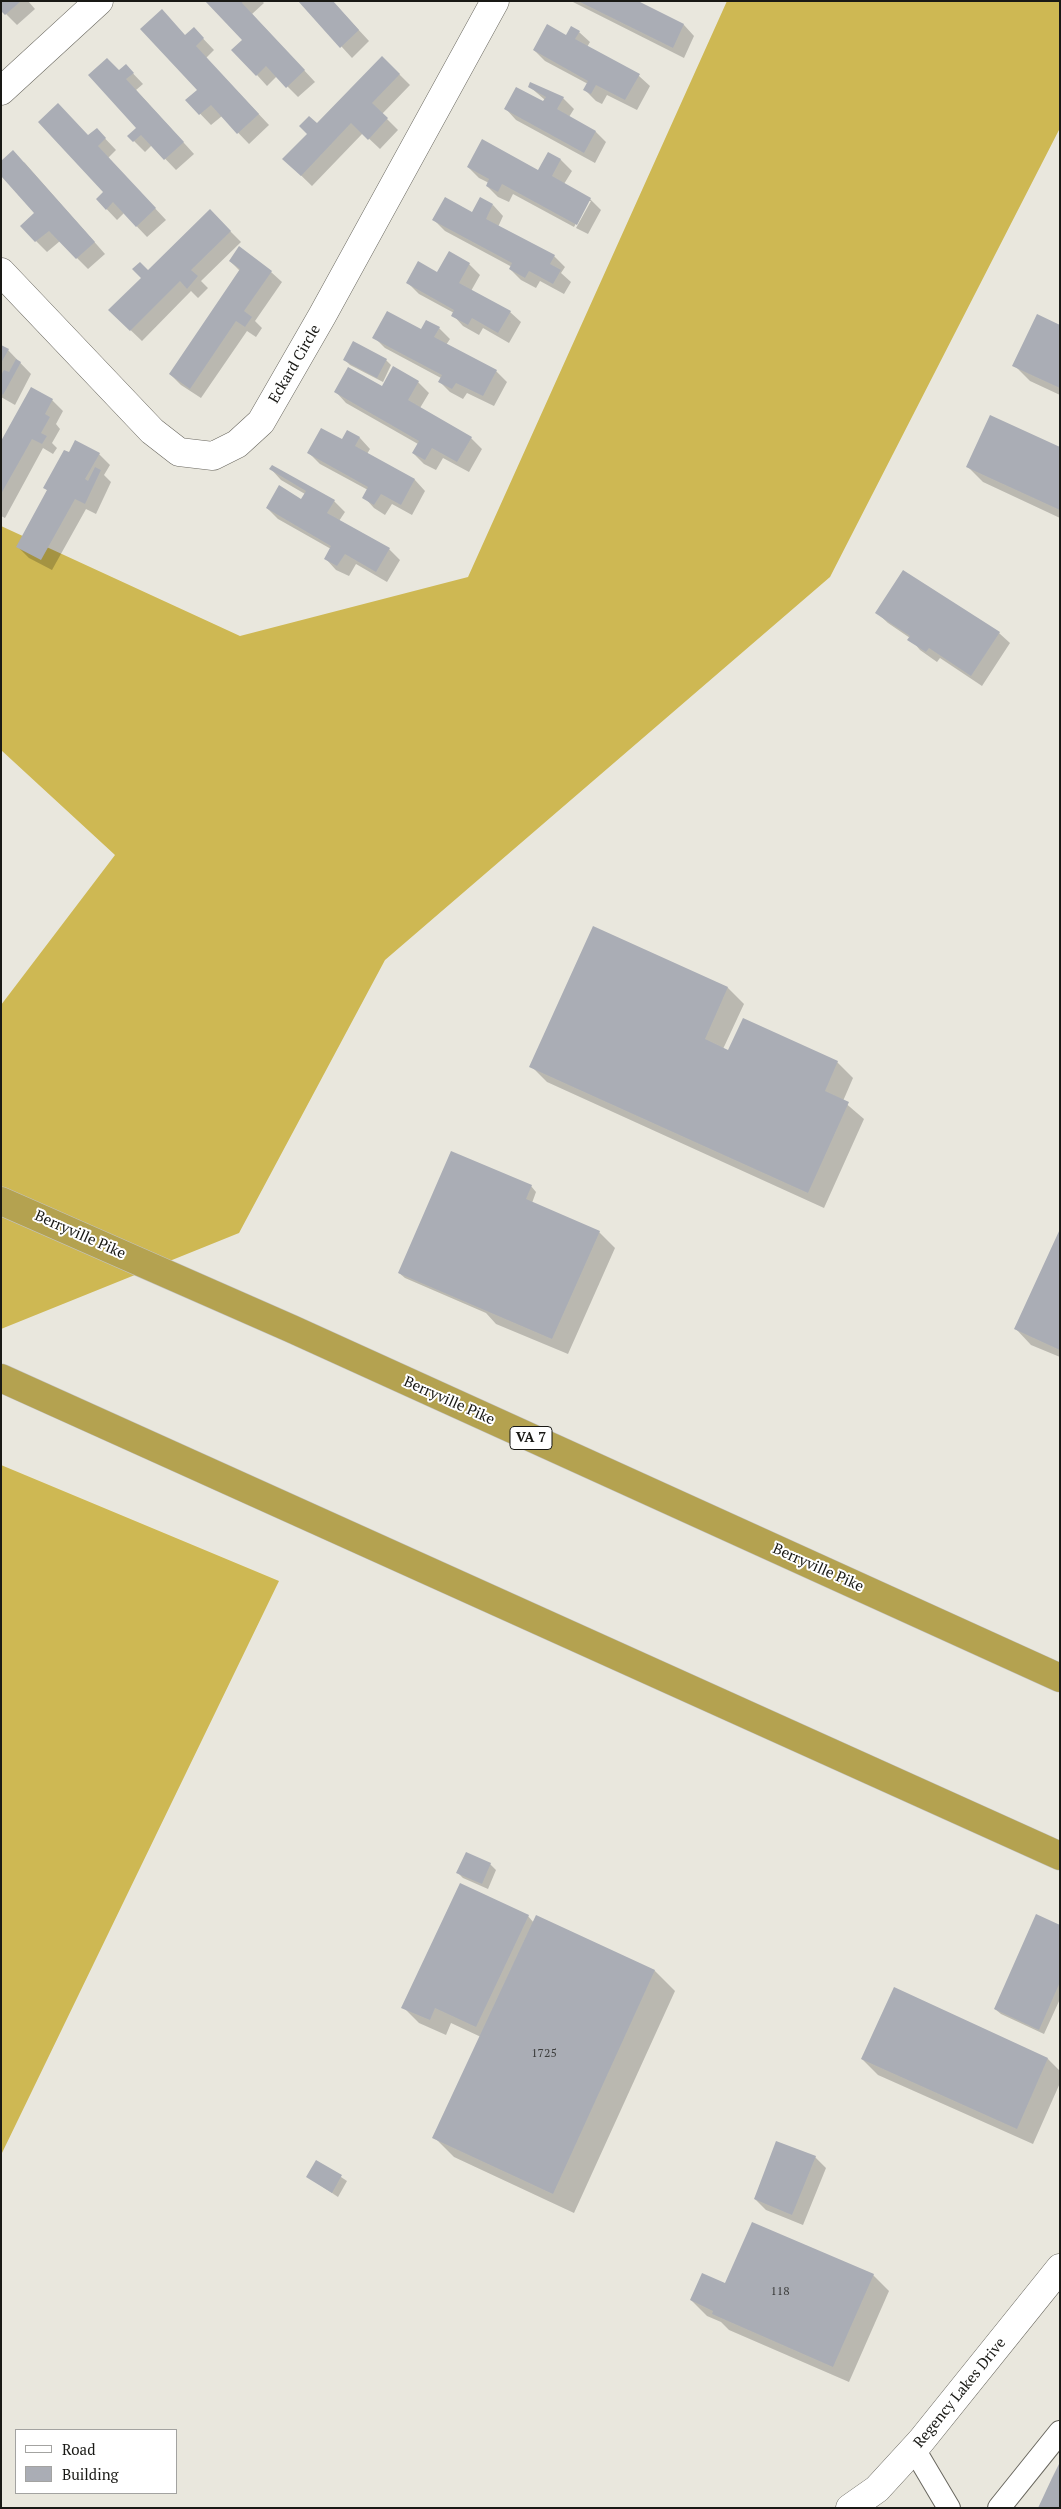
<!DOCTYPE html>
<html>
<head>
<meta charset="utf-8">
<style>
  body { margin:0 }
  #map { position:relative; width:1061px; height:2509px; overflow:hidden; background:#e9e7dd; font-family:"PT Serif",serif }
  canvas { display:block }
  .frame { position:absolute; inset:0; border:2px solid #191915; pointer-events:none }
  .legend { position:absolute; left:15px; top:2429px; width:162px; height:65px; box-sizing:border-box; background:#fff; border:1px solid #a3a3a1; margin:0; padding:6px 9px; list-style:none; font-size:15px; color:#191915 }
  .legend li { display:flex; align-items:center; gap:10px; height:25px }
  .legend b { width:25px; border:1px solid #a3a3a1 }
</style>
</head>
<body>
<div id="map">
<canvas width="1061" height="2509"></canvas>
<div class="frame"></div>
<ul class="legend">
<li><b style="height:6px;background:#fff"></b>Road</li>
<li><b style="height:14px;background:#aaadb5"></b>Building</li>
</ul>
</div>
<script>
const context = document.querySelector('canvas').getContext('2d');
context.lineJoin = 'round';
function fillPath(path, color) { context.fillStyle = color; context.fill(path, 'evenodd'); }
const toPath = rows => new Path2D(rows.map(r => 'M' + r).join(''));
function trace(path, color, width, dash) { context.strokeStyle = color; context.lineWidth = width; context.lineCap = dash ? 'butt' : 'round'; context.setLineDash(dash || []); context.stroke(path); }
function write(font, color, halo, rows, align = 'center') {
  context.font = font + ' "PT Serif",serif'; context.lineWidth = 4; context.setLineDash([]); context.textBaseline = 'middle'; context.strokeStyle = halo; context.fillStyle = color; for (const [text, x, y, turn = 0] of rows) {
    context.save(); context.translate(x, y); context.rotate((+turn || 0) * Math.PI / 180); context.textAlign = isNaN(turn) ? turn : align; if (halo) context.strokeText(text, 0, 0); context.fillText(text, 0, 0); context.restore();
  }
}
const forest = toPath([
  [727,1,1060,1,1060,128,830,577,385,960,239,1233,1,1329,1,1005,115,855,1,750,1,526,240,636,468,577],
  [1,1465,279,1581,1,2155]
]);
const shadow = toPath([
  [1,1,28,1,35,9,17,25,1,9],
  [207,1,262,1,264,3,252,14,315,82,298,97,277,76,267,86,257,75,243,40],
  [300,1,332,1,369,41,352,58],
  [571,1,635,1,684,25,694,36,684,58],
  [194,29,214,50,206,58,269,125,249,144,222,116,211,125,187,100,198,90,186,36],
  [579,32,590,42,587,47,639,76,650,86,637,110,607,95,602,104,596,101,585,90,588,84,545,61,534,50],
  [126,66,143,84,136,90,194,154,176,170,152,145,145,152,129,136,137,128,119,72],
  [399,74,410,85,382,114,398,130,380,149,363,133,312,186,284,159,317,125],
  [529,86,563,98,574,109,569,117,596,132,606,142,595,163,516,120,506,109,544,103,545,100],
  [97,130,116,150,108,158,166,220,147,237,124,213,117,220,97,199,105,192,88,137],
  [548,154,561,160,572,171,564,184,590,199,601,210,588,234,576,228,591,201,588,201,574,227,513,194,509,202,498,197,487,186,489,183,479,178,468,167,539,171],
  [24,162,105,254,88,269,60,241,47,252,21,226,36,213],
  [493,205,503,216,498,227,554,256,565,267,561,273,571,282,564,294,540,281,536,288,521,280,510,269,512,267,445,231,434,220,472,213],
  [210,211,241,242,201,281,208,288,198,298,191,291,142,341,121,321,148,272],
  [230,261,271,272,282,282,255,321,262,328,256,337,247,331,201,398,181,385,170,374,240,271],
  [469,264,480,275,471,291,510,312,521,322,509,343,483,328,479,335,463,326,453,315,454,313,419,294,408,283],
  [1060,326,1060,395,1030,381,1014,365],
  [439,328,450,339,446,345,496,371,507,382,494,406,467,393,463,399,450,392,439,381,441,378,385,348,374,337],
  [1,346,8,350,31,374,15,405,1,397],
  [345,360,386,360,391,365,383,382,350,365],
  [418,382,429,393,420,408,471,438,482,449,469,472,443,458,436,470,424,464,413,453,418,444,346,403,336,392,383,388],
  [52,400,63,411,56,424,60,429,52,443,57,448,53,454,43,448,5,518,1,516,1,443],
  [347,432,360,438,370,449,367,454,415,480,425,491,412,515,392,504,385,515,374,508,364,497,368,490,320,464,309,453,343,441],
  [1060,449,1060,518,983,482,967,466],
  [69,454,99,454,110,465,104,475,111,482,96,514,86,509,52,570,29,558,18,547,48,491,45,488],
  [271,469,334,501,345,512,339,521,389,549,400,560,387,582,356,564,349,576,336,570,326,559,331,549,278,519,267,508,301,500,305,494,281,480],
  [877,613,999,633,1010,643,982,686,940,658,937,662,920,650,910,638,888,623],
  [593,928,728,988,744,1004,723,1049,729,1051,837,1062,853,1078,843,1101,864,1119,824,1208,547,1082,531,1066],
  [531,1186,536,1192,532,1203,599,1232,615,1248,568,1354,496,1324,486,1313,405,1278,399,1273],
  [1060,1232,1060,1357,1031,1345,1016,1329],
  [490,1864,496,1870,488,1889,463,1878,458,1873],
  [528,1916,534,1923,537,1917,655,1971,675,1991,574,2213,454,2157,434,2137,481,2037,451,2023,446,2035,419,2023,403,2007],
  [1060,1926,1060,1999,1044,2034,1001,2014,995,2009],
  [894,1989,1048,2059,1060,2071,1060,2083,1033,2144,878,2075,862,2059],
  [815,2157,826,2168,803,2225,766,2210,755,2199],
  [317,2161,347,2181,338,2197,308,2177],
  [873,2275,889,2291,849,2382,729,2330,721,2322,707,2316,691,2300,726,2284]
]);
const building = toPath([
  [1,1,21,1,5,15,1,11],
  [205,1,243,1,242,3,305,70,286,88,266,66,256,76,231,50,242,40],
  [298,1,333,1,359,30,340,48],
  [578,1,638,1,684,24,673,48],
  [162,9,185,35,194,27,204,38,196,46,259,114,237,134,211,105,199,115,185,100,197,90,140,29],
  [547,24,566,35,571,26,580,31,575,39,640,74,625,100,596,85,591,94,583,90,588,81,533,50],
  [382,56,400,74,372,103,388,118,368,140,351,123,301,176,282,159,307,134,299,126,309,116,317,123],
  [107,58,119,70,126,64,134,73,126,79,184,142,164,160,141,135,133,142,127,136,136,128,88,75],
  [530,82,564,97,557,109,596,131,584,153,504,109,516,87,543,101,546,97,528,87],
  [58,103,88,135,97,128,106,138,98,146,156,208,136,227,113,202,106,210,96,199,103,192,38,122],
  [482,139,538,170,548,152,561,159,552,176,591,198,577,225,502,184,498,192,486,186,489,179,467,167],
  [13,150,95,242,76,259,49,231,35,242,20,226,34,213,1,176,1,161],
  [445,197,472,212,480,197,493,204,486,219,555,255,550,264,561,270,553,284,529,271,525,278,509,269,512,263,432,220],
  [210,209,231,231,191,270,198,276,187,289,180,281,130,331,108,310,141,278,132,269,140,262,148,270],
  [239,246,272,271,244,311,252,317,245,327,236,321,190,389,169,374,240,269,229,261],
  [449,251,470,263,459,283,511,311,498,333,472,318,468,325,451,316,454,310,406,283,418,261,437,272],
  [387,311,421,329,426,320,440,327,434,337,497,370,483,396,456,383,452,389,438,382,442,375,372,338],
  [1037,314,1060,325,1060,388,1012,366],
  [353,341,387,359,377,378,343,360],
  [1,345,9,349,1,363],
  [16,359,21,362,3,395,1,393,1,375,4,370,9,372],
  [393,366,419,381,408,400,472,437,457,462,432,448,425,460,412,453,419,441,334,392,348,367,382,386],
  [31,387,53,399,45,414,50,417,41,433,47,436,42,444,32,439,1,494,1,441],
  [990,415,1060,447,1060,510,966,467],
  [321,428,342,439,347,430,360,437,355,446,415,479,401,505,381,494,374,505,362,498,368,487,307,453],
  [75,440,100,453,85,479,88,481,95,467,101,470,85,504,75,499,41,560,16,547,47,490,43,488,64,450,69,452],
  [272,465,335,500,327,513,390,548,376,572,345,554,337,566,324,559,331,546,266,508,279,485,301,499,306,491,269,469],
  [903,570,1000,632,971,676,929,648,926,652,907,640,910,636,875,613],
  [593,926,728,987,705,1039,728,1050,743,1018,838,1061,825,1091,849,1102,808,1193,529,1067],
  [451,1151,532,1185,526,1199,600,1231,552,1339,398,1273],
  [1060,1229,1060,1350,1014,1329],
  [466,1852,491,1863,482,1884,456,1873],
  [460,1883,529,1915,476,2027,435,2008,430,2020,401,2008],
  [1036,1914,1060,1925,1060,1982,1039,2030,994,2009],
  [536,1915,655,1970,553,2194,432,2138],
  [894,1987,1048,2058,1017,2129,861,2059],
  [776,2141,816,2156,792,2215,754,2199],
  [316,2160,342,2175,332,2193,306,2177],
  [752,2222,874,2274,833,2367,712,2314,713,2311,690,2300,702,2273,725,2283],
  [1060,2462,1060,2508,1038,2508,1052,2478]
]);
const service = toPath([
  [914,2449,949,2508],
  [999,2508,1060,2432]
]);
const minor = toPath([
  [1,91,99,1],
  [1,272,152,431,179,452,213,456,237,444,261,422,322,316,495,1],
  [850,2508,877,2489,921,2441,1060,2268]
]);
const trunk = toPath([
  [1,1201,292,1329,1060,1678],
  [1,1378,1060,1856]
]);
const numberNames = [
  ["1725",544,2054],
  ["118",780,2292]
];
const shields = [
  [531,1438,42]
];
const shieldNames = [
  ["VA 7",531,1438]
];
const streetNames = [
  ["Eckard Circle",295,364,-60],
  ["Berryville Pike",80,1235,24],
  ["Berryville Pike",449,1401,24],
  ["Berryville Pike",818,1568,24],
  ["Regency Lakes Drive",960,2393,-51]
];
fillPath(forest, '#ceb853');
fillPath(shadow, '#0003');
fillPath(building, '#aaadb5');
trace(service, '#69675f', 24);
trace(minor, '#69675f', 29);
trace(trunk, '#c3c3c2', 29);
trace(service, '#fff', 22);
trace(minor, '#fff', 28);
trace(trunk, '#b4a250', 28);
write('12px', '#3d3e3d', null, numberNames);
for (const [x, y, w] of shields) { const box = new Path2D(); box.roundRect(x - w / 2, y - 11.5, w, 23, 4); context.fillStyle = '#fff'; context.fill(box); trace(box, '#191915', 1); }
write('bold 14px', '#191915', null, shieldNames);
write('15px', '#191915', '#fff', streetNames);
</script>
</body>
</html>
